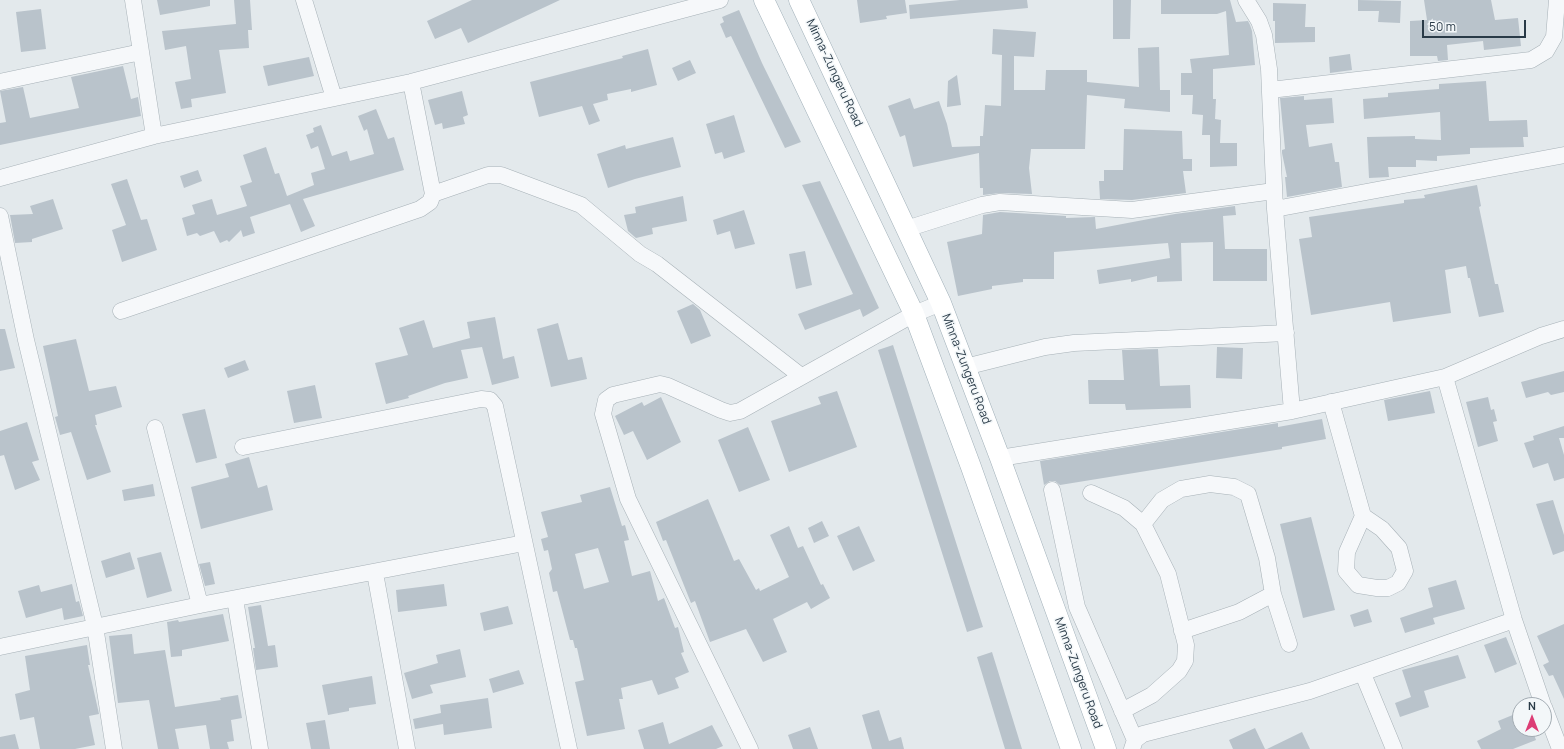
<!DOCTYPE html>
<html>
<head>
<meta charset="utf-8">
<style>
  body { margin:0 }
  #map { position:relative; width:1564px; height:749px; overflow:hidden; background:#e3e9ec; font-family:Manrope,sans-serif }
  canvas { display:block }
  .north { position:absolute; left:1512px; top:697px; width:40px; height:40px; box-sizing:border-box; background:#f3f7f9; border:1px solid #a2abb2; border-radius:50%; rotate:0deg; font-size:11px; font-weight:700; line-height:16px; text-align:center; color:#293a47 }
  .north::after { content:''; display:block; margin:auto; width:14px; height:18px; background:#dc3d75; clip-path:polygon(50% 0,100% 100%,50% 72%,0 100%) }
  .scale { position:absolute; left:1422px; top:20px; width:104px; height:18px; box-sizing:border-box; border:2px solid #293a47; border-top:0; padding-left:5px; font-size:12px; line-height:14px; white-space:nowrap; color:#293a47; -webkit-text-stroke:3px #f3f7f9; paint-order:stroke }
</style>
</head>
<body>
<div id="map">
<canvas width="1564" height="749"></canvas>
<div class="north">N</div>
<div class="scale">50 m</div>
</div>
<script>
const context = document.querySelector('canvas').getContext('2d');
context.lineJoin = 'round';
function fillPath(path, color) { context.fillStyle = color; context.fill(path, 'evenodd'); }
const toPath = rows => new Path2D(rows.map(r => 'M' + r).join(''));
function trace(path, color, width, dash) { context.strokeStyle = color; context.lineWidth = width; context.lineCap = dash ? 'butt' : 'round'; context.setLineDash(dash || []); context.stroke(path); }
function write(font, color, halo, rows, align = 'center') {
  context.font = font + ' Manrope,sans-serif'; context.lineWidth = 3; context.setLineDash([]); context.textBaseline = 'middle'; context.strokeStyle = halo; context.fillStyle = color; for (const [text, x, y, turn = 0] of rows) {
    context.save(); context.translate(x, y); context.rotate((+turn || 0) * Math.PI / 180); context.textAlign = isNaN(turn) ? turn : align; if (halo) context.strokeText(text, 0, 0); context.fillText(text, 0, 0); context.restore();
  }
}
const building = toPath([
  [157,0,210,0,210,6,160,15],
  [234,0,250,0,252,30,248,30,249,48,219,50,226,93,191,99,192,107,181,109,175,82,191,79,186,46,165,50,162,31,236,24],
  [472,0,560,0,468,43,461,28,435,39,427,21],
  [857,0,905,0,907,13,886,16,887,19,860,23],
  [960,0,1027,0,1028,8,910,19,909,5],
  [1113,0,1131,0,1130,39,1113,39],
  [1161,0,1230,0,1236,22,1248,21,1250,25,1252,31,1255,65,1213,69,1213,99,1216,99,1215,119,1221,120,1220,143,1237,143,1237,166,1210,167,1210,135,1202,135,1203,115,1192,114,1193,95,1181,95,1181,73,1192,73,1190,59,1229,55,1226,11,1217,14,1161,14],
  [1358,0,1401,1,1400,23,1378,22,1379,11,1358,11],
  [1424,0,1491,0,1495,20,1518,18,1521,46,1484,50,1483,41,1447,45,1448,60,1438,61,1437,56,1410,56,1410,21,1427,20],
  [1273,3,1306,4,1305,27,1315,27,1315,42,1275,43,1275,21,1273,21],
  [41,9,46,49,21,52,16,12],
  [739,10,762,63,801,142,785,148,731,36,726,38,720,24,724,22,722,17],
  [993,29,1036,32,1034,57,1014,56,1014,90,1045,90,1046,70,1087,70,1087,82,1139,87,1138,48,1159,47,1160,90,1170,90,1170,112,1124,108,1125,99,1087,95,1085,149,1031,149,1029,168,1032,194,1000,193,983,195,983,188,980,188,979,153,913,167,905,135,900,137,888,106,910,98,914,109,939,101,947,124,952,147,980,146,980,136,983,136,985,105,1001,106,1002,55,992,54],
  [648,49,657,85,631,92,631,89,607,94,608,100,593,104,600,121,589,125,582,106,539,117,530,82,623,58,622,56],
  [1350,54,1352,70,1330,73,1329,57],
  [309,57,314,76,268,86,263,66],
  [690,60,696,73,678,81,672,68],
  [123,66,131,99,138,97,141,116,0,145,0,123,6,122,0,91,23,87,30,118,79,108,71,77],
  [957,75,961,105,947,107,948,81],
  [1486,81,1489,121,1527,120,1528,137,1523,137,1524,147,1470,148,1470,154,1437,156,1437,161,1416,160,1416,167,1388,167,1389,177,1369,178,1367,137,1415,136,1415,139,1441,140,1440,112,1364,119,1363,99,1388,97,1388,93,1439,89,1439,84],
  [462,91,468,115,463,117,465,124,443,129,442,123,435,125,428,100],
  [1304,96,1304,100,1332,98,1334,123,1306,125,1309,147,1332,143,1335,162,1339,162,1342,187,1287,197,1285,177,1287,177,1282,153,1282,150,1285,149,1280,98],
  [376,109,388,139,394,137,404,170,303,199,315,226,301,232,290,204,250,217,255,233,243,237,241,230,229,242,227,240,220,243,214,231,200,236,197,233,187,236,182,218,195,214,192,205,212,199,217,215,247,206,240,186,252,182,243,155,266,147,275,174,279,173,287,196,314,185,311,173,325,169,318,146,311,149,306,135,314,132,313,128,321,125,332,156,347,151,350,161,374,154,367,129,364,131,358,116],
  [734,115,745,152,724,159,722,152,715,154,706,124],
  [1124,129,1182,131,1183,159,1192,159,1192,171,1183,171,1186,193,1132,200,1100,199,1099,181,1104,181,1104,170,1123,170],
  [673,137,681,167,635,179,608,188,597,154,625,145,626,149],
  [198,170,202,181,184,188,180,176],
  [127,179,141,220,147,219,157,250,122,262,112,230,126,225,111,184],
  [820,181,879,308,863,317,860,309,805,330,798,314,853,294,802,185],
  [1477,185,1481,206,1479,207,1495,284,1498,284,1504,312,1479,317,1470,278,1468,278,1466,266,1445,270,1451,313,1393,322,1390,302,1311,315,1299,239,1312,237,1309,217,1404,203,1404,200,1425,198,1424,195],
  [683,196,687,221,652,228,653,234,636,238,628,231,624,215,636,213,635,207],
  [53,199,63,229,32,239,32,242,15,243,10,215,33,214,30,206],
  [1235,206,1236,215,1223,216,1225,249,1267,249,1267,281,1213,281,1213,242,1181,243,1182,281,1157,282,1157,276,1131,282,1131,279,1099,284,1097,270,1170,258,1168,243,1054,252,1054,279,1023,279,1023,282,992,286,992,289,958,296,947,242,982,234,983,215,1000,212,1066,216,1066,218,1095,217,1096,229,1175,214],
  [744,210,755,244,735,249,730,231,717,235,713,220],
  [805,251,812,285,796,289,789,254],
  [693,304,700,310,711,336,691,344,677,311],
  [495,317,503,359,514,356,519,378,492,385,482,347,461,350,468,378,445,383,408,396,409,398,386,404,375,363,408,355,399,328,424,320,433,348,470,338,467,322],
  [558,323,568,360,582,357,587,379,551,387,537,329],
  [0,329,5,329,15,368,0,371],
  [76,339,89,391,116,386,122,407,95,415,97,425,95,425,111,472,87,480,71,432,60,435,55,417,58,416,43,346],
  [893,345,983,627,967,632,878,350],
  [1217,347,1243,348,1242,379,1216,378],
  [1158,349,1160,386,1190,385,1191,408,1126,410,1125,404,1089,404,1088,380,1124,380,1122,350],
  [245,360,249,370,228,378,224,368],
  [1564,371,1564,392,1551,395,1548,392,1526,398,1521,382],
  [315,385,322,418,294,423,287,391],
  [837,391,857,447,789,472,771,421,821,404,818,397],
  [1430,391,1435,413,1388,421,1384,400],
  [661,397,681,442,647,460,633,431,624,435,615,416,642,402,644,406],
  [1488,397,1491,410,1494,409,1497,421,1493,422,1498,441,1478,447,1466,402],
  [205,409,217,458,196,463,182,414],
  [1322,419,1326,439,1282,447,1282,449,1060,485,1055,481,1050,481,1044,485,1040,461,1278,423,1278,427],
  [27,422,39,460,32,462,40,480,15,490,4,455,0,456,0,431],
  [1564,426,1564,438,1559,438,1564,455,1564,478,1554,481,1548,463,1533,468,1524,443,1534,440,1533,436],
  [748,427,770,480,739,492,718,440],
  [249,457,258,488,267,485,273,510,201,529,191,487,229,477,225,464],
  [153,484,155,496,124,501,122,490],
  [610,487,622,526,625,525,629,540,624,541,632,576,650,571,658,601,664,598,675,628,678,627,684,652,681,653,689,672,675,678,679,688,658,695,652,680,621,688,623,699,619,699,625,729,587,736,575,682,584,680,577,648,575,648,573,640,570,640,557,591,553,592,549,573,552,569,548,550,544,551,541,539,548,537,541,512,582,502,580,495],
  [598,548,609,582,584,589,575,554],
  [708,499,734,561,739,559,756,590,759,588,760,591,789,577,770,535,789,526,798,548,803,546,821,585,823,584,830,598,811,609,807,602,773,619,787,652,763,662,746,629,710,642,695,601,691,603,666,540,663,541,656,522],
  [1553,500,1564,535,1564,551,1553,555,1536,504],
  [1311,517,1335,610,1303,618,1280,524],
  [822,521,829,536,814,543,808,528],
  [859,526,875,561,853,571,837,536],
  [130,552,135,569,106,578,101,561],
  [161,552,172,591,147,598,137,558],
  [210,562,215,584,205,586,199,564],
  [1456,580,1465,609,1433,618,1435,624,1405,633,1400,618,1433,607,1428,588],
  [72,584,76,602,79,601,83,616,64,620,62,608,26,618,18,591,39,585,41,592],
  [444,584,447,606,398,612,396,590],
  [261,605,268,646,275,645,278,667,256,670,253,648,255,648,248,607],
  [508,606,513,624,484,631,480,613],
  [1368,609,1372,622,1354,627,1350,615],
  [223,614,229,641,182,650,182,656,171,657,167,622,178,620,179,622],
  [1564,624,1564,699,1553,675,1549,676,1543,665,1549,662,1537,636],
  [132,634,134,654,165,650,175,707,221,700,220,698,238,695,242,718,231,720,234,741,227,742,229,749,210,749,206,725,175,729,179,749,158,749,149,700,118,703,109,636],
  [1506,637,1517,664,1495,673,1484,645],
  [87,645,90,665,88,665,99,714,89,716,95,745,75,749,40,749,34,717,20,720,15,694,30,690,25,656],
  [460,649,466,677,430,685,433,693,412,699,404,673,438,663,436,655],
  [992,652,1022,749,1005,749,977,657],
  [1458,655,1466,678,1424,691,1429,707,1400,717,1395,703,1411,697,1402,670],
  [519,670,524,684,493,693,489,679],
  [372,676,376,704,349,708,349,711,328,715,322,685],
  [488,698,492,728,444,735,443,724,415,729,413,719,441,713,440,705],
  [879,710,889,741,901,737,904,749,872,749,862,715],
  [1520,712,1520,729,1532,729,1536,740,1513,749,1481,749,1477,741,1501,729,1498,721],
  [325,720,330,749,311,749,306,723],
  [663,722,669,744,712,725,723,746,716,749,644,749,638,730],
  [810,727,818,749,793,749,788,735],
  [1255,728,1265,749,1233,749,1229,740],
  [1302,732,1310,749,1267,749],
  [15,734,19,749,0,749,0,737]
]);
const minor = toPath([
  [133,0,154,136],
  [304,0,334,98],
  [1246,0,1259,21,1264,35,1269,69,1275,209,1292,411],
  [0,82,141,52],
  [1270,90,1531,60,1546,51,1554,37,1557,0],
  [0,178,154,136,411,82,720,0],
  [433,194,488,175,501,175,581,205,640,254,657,264,801,376],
  [1275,209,1564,155],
  [0,216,26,340,95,626,114,749],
  [906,229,982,205,1000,202,1132,210,1274,191],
  [121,311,420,209,430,202,433,194,411,82],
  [965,367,1045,347,1074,343,1286,333],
  [1445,377,1514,620,1543,705],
  [1331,402,1363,516,1347,552,1346,571,1358,585,1377,588,1388,588,1398,583,1405,571,1399,548,1382,529,1363,516],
  [155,428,200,605],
  [243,447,481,399,490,400,495,406,569,749],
  [1000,458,1292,411,1445,377,1541,336,1564,329],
  [1052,490,1077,607,1135,740],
  [1091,493,1124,508,1143,524,1168,574,1186,645,1185,661,1179,671,1152,695,1122,711],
  [1143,524,1162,500,1181,489,1210,484,1234,487,1248,494,1267,558,1273,594,1289,644],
  [375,573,407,749],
  [235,599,260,749],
  [1182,631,1239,612,1273,594],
  [0,647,200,605,524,543],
  [1363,674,1394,749],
  [1544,707,1560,749],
  [750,749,628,499,603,414,606,400,613,395,660,384,668,386,721,410,730,413,740,411,914,314,941,303],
  [1132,749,1135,740,1143,734,1310,691,1514,620]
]);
const major = toPath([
  [764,0,914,314,971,467,1071,749],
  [799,0,941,303,1000,458,1106,749]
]);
const streetNames = [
  ["Minna-Zungeru Road",834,73,65],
  ["Minna-Zungeru Road",966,369,69],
  ["Minna-Zungeru Road",1078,673,70]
];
fillPath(building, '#b9c3cb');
trace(minor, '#a7b1b7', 17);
trace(major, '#a1b0b9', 21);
trace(minor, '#f6f8fa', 16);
trace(major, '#fff', 20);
write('12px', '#293a47', '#f3f7f9', streetNames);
</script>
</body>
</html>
